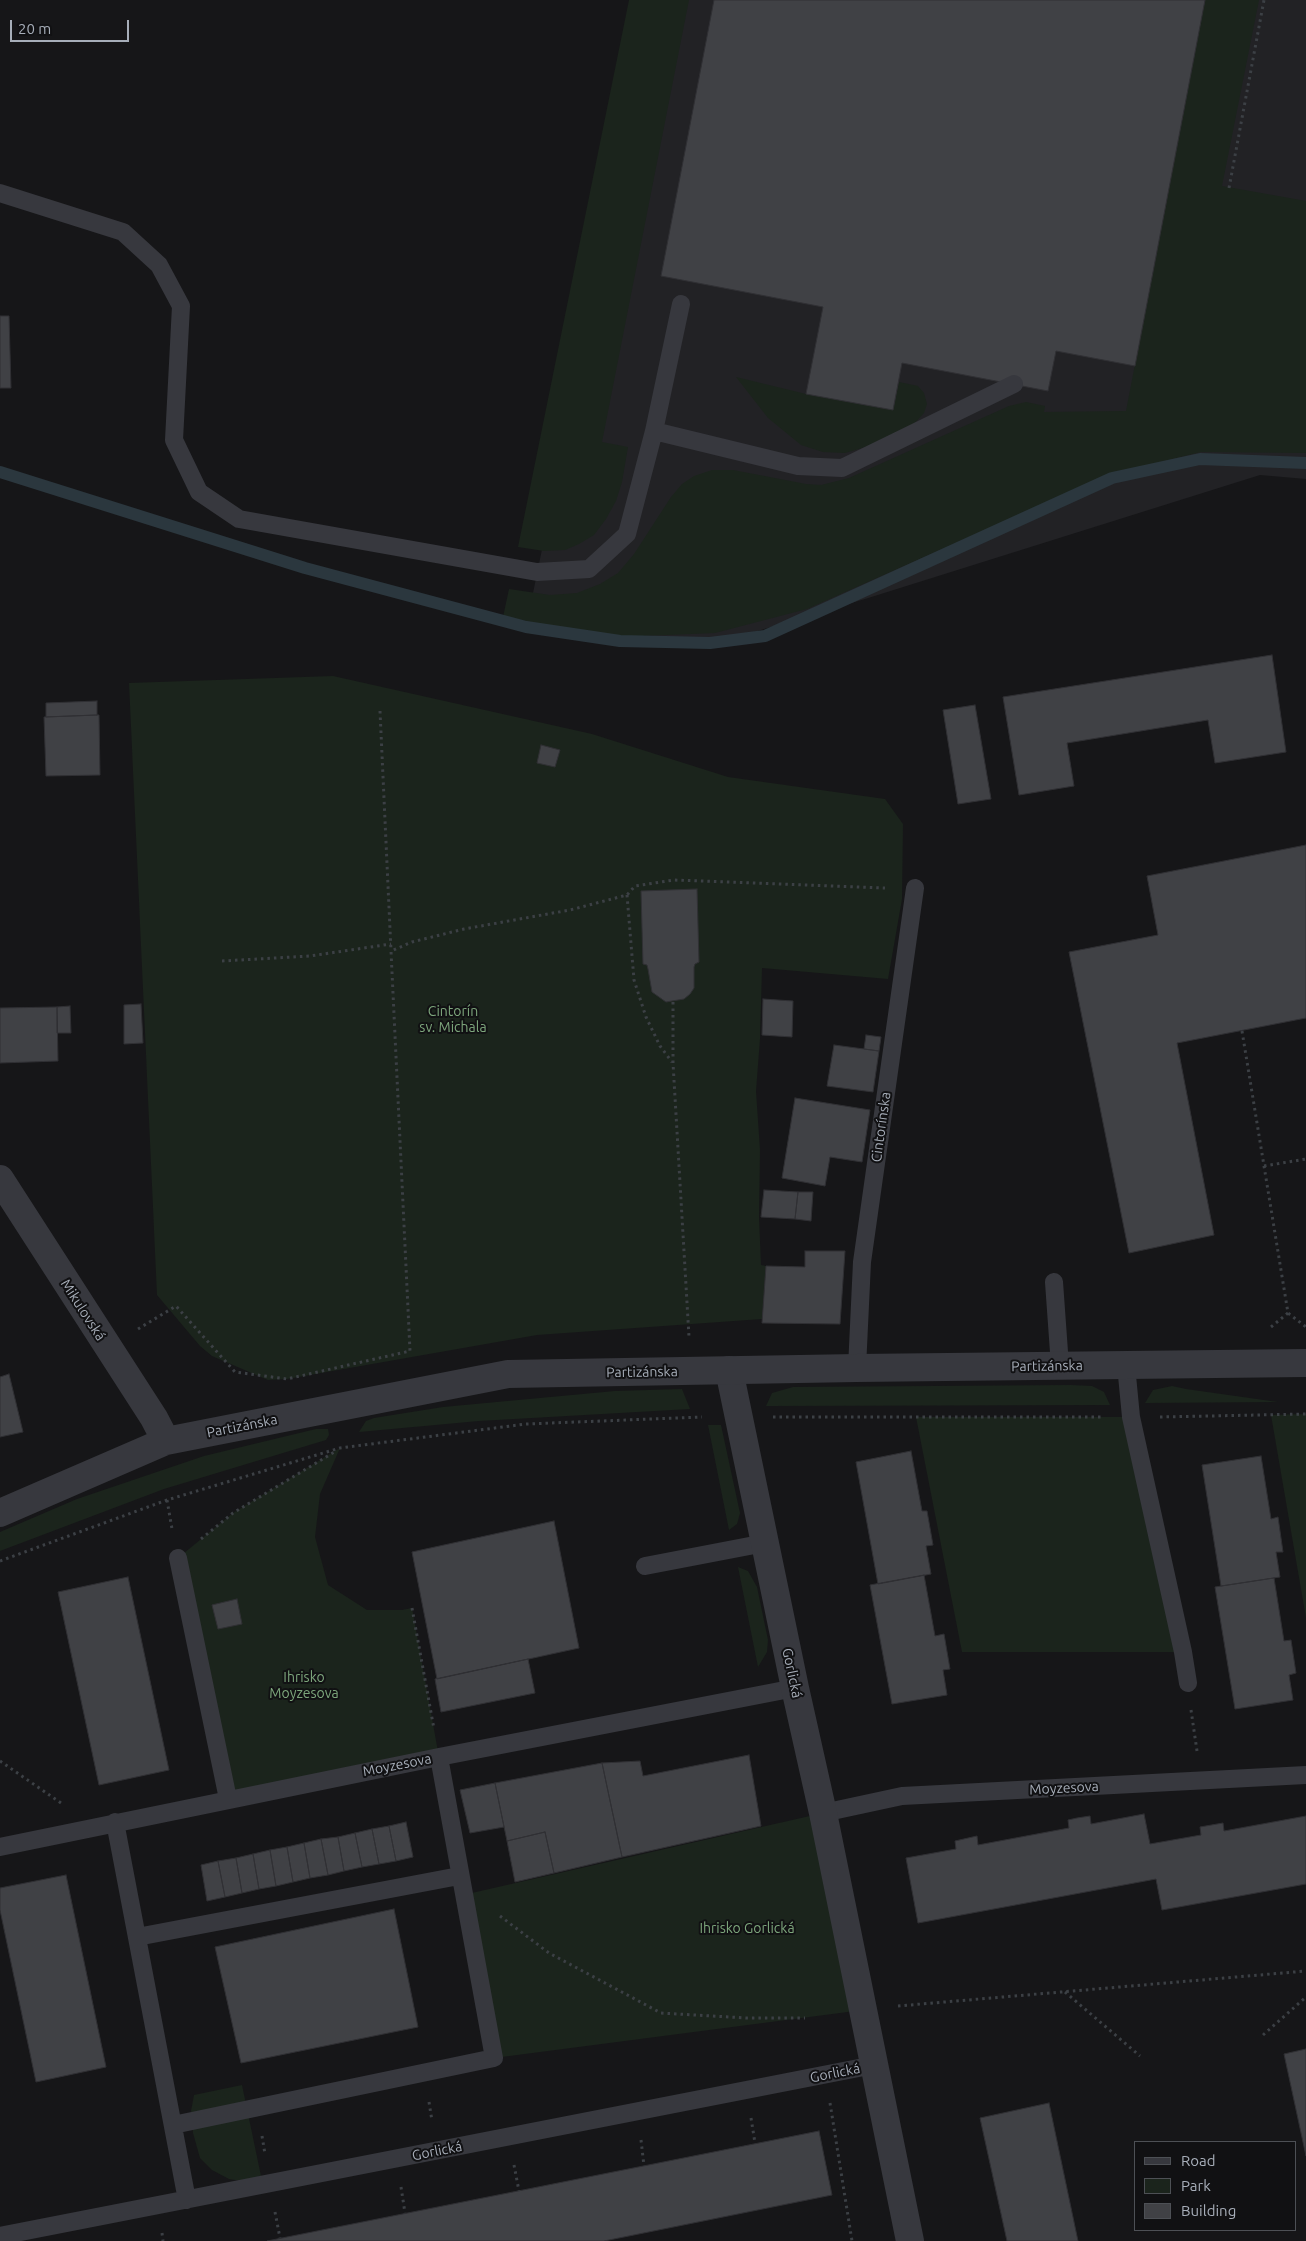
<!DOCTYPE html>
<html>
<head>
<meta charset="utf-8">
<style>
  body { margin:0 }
  #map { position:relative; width:1306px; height:2241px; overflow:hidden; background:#161618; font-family:Ubuntu,sans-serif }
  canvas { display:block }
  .legend { position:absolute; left:1134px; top:2141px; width:162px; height:90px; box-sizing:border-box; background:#111113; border:1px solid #4d5055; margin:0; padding:6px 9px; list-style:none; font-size:15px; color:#a7aeb9 }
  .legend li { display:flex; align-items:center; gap:10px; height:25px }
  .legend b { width:25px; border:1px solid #4d5055 }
  .scale { position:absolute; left:10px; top:20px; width:119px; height:22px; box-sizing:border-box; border:2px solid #a7aeb9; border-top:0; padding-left:6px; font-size:15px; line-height:18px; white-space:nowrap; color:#a7aeb9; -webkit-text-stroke:4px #111113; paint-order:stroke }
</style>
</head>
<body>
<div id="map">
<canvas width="1306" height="2241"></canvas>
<ul class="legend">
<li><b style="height:6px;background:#37383e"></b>Road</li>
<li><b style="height:14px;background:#1b241c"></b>Park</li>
<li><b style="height:14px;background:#404145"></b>Building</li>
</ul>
<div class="scale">20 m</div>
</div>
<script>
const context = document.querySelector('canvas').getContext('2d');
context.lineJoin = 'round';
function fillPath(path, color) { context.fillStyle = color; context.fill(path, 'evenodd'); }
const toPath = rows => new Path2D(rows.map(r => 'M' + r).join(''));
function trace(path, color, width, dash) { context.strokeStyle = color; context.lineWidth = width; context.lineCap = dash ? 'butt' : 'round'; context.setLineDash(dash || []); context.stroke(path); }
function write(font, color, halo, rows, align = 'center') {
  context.font = font + ' Ubuntu,sans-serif'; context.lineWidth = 4; context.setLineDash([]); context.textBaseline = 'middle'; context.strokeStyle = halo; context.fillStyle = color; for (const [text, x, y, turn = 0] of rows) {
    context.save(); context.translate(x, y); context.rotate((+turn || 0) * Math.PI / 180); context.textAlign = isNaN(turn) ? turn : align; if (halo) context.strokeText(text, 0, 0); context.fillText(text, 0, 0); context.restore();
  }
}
const built = toPath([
  [655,0,1306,0,1306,479,1260,475,865,599,724,641,526,627]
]);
const green = toPath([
  [629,0,689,0,602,442,628,447,622,482,616,501,606,519,594,535,579,544,565,550,544,551,518,547],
  [1205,0,1259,0,1222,186,1306,201,1306,453,1201,452,1111,474,807,609,715,633,619,637,503,617,509,589,550,595,577,593,600,584,618,573,634,554,671,497,682,484,694,476,712,470,733,470,806,484,821,485,849,478,1009,406,1026,402,1045,406,1044,412,1126,411],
  [736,377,806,394,893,410,899,382,918,386,924,393,927,404,924,413,913,425,869,446,845,453,823,452,801,445,768,418],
  [333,676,592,734,728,777,885,799,903,824,902,899,888,979,762,968,760,1039,756,1091,760,1150,759,1217,761,1265,766,1266,762,1319,537,1335,287,1379,268,1380,212,1356,200,1346,157,1295,129,683],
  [1071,1385,1092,1386,1104,1392,1110,1405,766,1406,772,1393,793,1387],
  [1172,1386,1186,1389,1278,1402,1145,1403,1153,1390],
  [682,1389,690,1409,479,1421,359,1432,366,1421,374,1418,443,1407,615,1391],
  [1306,1414,1306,1618,1271,1415],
  [916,1417,1131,1417,1183,1652,962,1652],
  [708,1425,721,1425,740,1513,737,1524,729,1530],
  [316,1429,328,1429,329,1435,326,1440,164,1489,0,1551,0,1532,77,1499,204,1456],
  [340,1448,320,1494,315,1537,328,1585,367,1610,402,1610,412,1608,439,1757,228,1799,178,1558,233,1513],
  [738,1567,748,1571,757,1587,768,1640,767,1652,758,1667],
  [823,1813,863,2010,494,2058,463,1895],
  [242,2085,261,2176,246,2182,229,2179,212,2170,200,2158,193,2133,191,2111,194,2095]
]);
const stream = toPath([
  [0,472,305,568,526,627,620,641,710,643,765,636,1112,478,1200,459,1306,463]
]);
const building = toPath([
  [714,0,1205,0,1135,366,1056,351,1048,391,902,363,893,410,806,394,823,307,661,276,714,0],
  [0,316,9,316,11,388,0,388,0,316],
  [1272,655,1286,752,1215,763,1208,720,1067,743,1074,786,1019,795,1003,697,1272,655],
  [97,701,97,715,46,717,46,703,97,701],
  [975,705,991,799,958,804,943,710,975,705],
  [97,715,99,715,100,775,46,776,44,717,97,715],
  [541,745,560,750,555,767,537,763,541,745],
  [1306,845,1306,1018,1177,1043,1214,1235,1129,1253,1069,952,1158,935,1147,876,1306,845],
  [697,889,699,962,695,964,694,967,694,988,690,994,684,999,666,1002,652,992,648,969,647,965,643,964,641,891,697,889],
  [763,999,793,1001,792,1037,762,1035,763,999],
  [141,1004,143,1043,124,1044,124,1005,141,1004],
  [70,1006,71,1033,57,1033,57,1007,70,1006],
  [57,1007,58,1061,0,1063,0,1008,57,1007],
  [866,1035,881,1037,879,1051,864,1049,866,1035],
  [834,1045,879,1051,873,1092,827,1086,834,1045],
  [795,1098,870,1110,862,1162,830,1157,825,1186,782,1178,795,1098],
  [764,1190,798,1192,795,1219,761,1217,764,1190],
  [798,1192,813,1192,811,1221,795,1219,798,1192],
  [805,1251,845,1251,840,1324,762,1323,766,1266,805,1267,805,1251],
  [9,1374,23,1432,0,1437,0,1377,9,1374],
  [911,1451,922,1511,927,1511,933,1545,926,1546,931,1574,878,1584,856,1462,911,1451],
  [1261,1456,1271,1519,1278,1517,1283,1552,1276,1552,1280,1577,1221,1586,1202,1465,1261,1456],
  [554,1521,579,1648,437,1679,412,1552,554,1521],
  [924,1575,935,1636,944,1634,950,1669,943,1670,947,1695,892,1704,870,1585,924,1575],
  [128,1577,169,1770,99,1785,58,1592,128,1577],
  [1274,1578,1284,1641,1291,1640,1296,1673,1289,1675,1293,1700,1235,1709,1215,1587,1274,1578],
  [237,1599,242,1624,218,1629,212,1605,237,1599],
  [528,1659,535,1693,441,1712,435,1679,528,1659],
  [749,1755,761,1826,622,1857,602,1763,640,1761,643,1776,749,1755],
  [602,1763,622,1857,554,1873,545,1832,507,1841,495,1783,602,1763],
  [495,1783,504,1827,470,1833,460,1790,495,1783],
  [1144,1814,1150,1844,1201,1835,1200,1827,1223,1823,1224,1831,1306,1816,1306,1884,1162,1910,1156,1879,918,1923,906,1858,956,1849,955,1841,977,1836,978,1845,1069,1828,1068,1820,1077,1818,1090,1816,1091,1824,1144,1814],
  [406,1822,413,1857,396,1861,389,1826,406,1822],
  [389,1826,396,1861,379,1864,372,1829,389,1826],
  [372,1829,379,1864,362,1867,355,1833,372,1829],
  [545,1832,554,1873,515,1882,507,1841,545,1832],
  [355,1833,362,1867,344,1871,338,1837,355,1833],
  [338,1837,344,1871,328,1875,321,1839,338,1837],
  [321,1839,328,1875,310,1878,304,1843,321,1839],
  [304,1843,310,1878,293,1882,287,1847,304,1843],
  [287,1847,293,1882,276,1886,270,1850,287,1847],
  [270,1850,276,1886,259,1889,253,1854,270,1850],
  [253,1854,259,1889,242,1893,236,1858,253,1854],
  [236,1858,242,1893,225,1897,218,1861,236,1858],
  [218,1861,225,1897,207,1901,201,1865,218,1861],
  [66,1875,106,2067,36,2082,0,1910,0,1888,66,1875],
  [394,1909,418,2027,241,2063,215,1947,394,1909],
  [1306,2049,1306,2156,1284,2054,1306,2049],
  [1049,2103,1078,2241,1007,2241,980,2118,1049,2103],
  [819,2131,832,2195,604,2241,267,2241,819,2131]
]);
const path = toPath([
  [1229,188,1264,0],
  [380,711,391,951],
  [627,895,634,980,646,1017,660,1046,672,1062],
  [222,961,310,956,391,944],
  [673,1002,673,1063,689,1337],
  [1242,1031,1288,1313,1306,1327],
  [1264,1166,1306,1159],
  [1271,1327,1288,1313],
  [138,1329,176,1306,235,1372,287,1379,410,1351,391,951,412,942,464,929,570,910,627,895,635,886,674,880,885,888],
  [773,1417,1101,1417],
  [1160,1417,1306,1414],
  [167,1500,172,1529],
  [201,1539,233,1513,336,1451],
  [0,1561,167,1500,340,1448,526,1424,702,1417],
  [412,1608,434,1729],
  [1191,1710,1197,1751],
  [0,1761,61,1803],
  [500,1916,549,1953,661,2013,747,2018,805,2018],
  [1065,1992,1140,2056],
  [898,2006,1306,1971],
  [1263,2035,1306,1997],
  [429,2102,432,2121],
  [830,2103,852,2241],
  [751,2118,755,2143],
  [262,2136,265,2154],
  [641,2140,644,2166],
  [514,2165,519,2191],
  [401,2187,405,2213],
  [275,2212,280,2238],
  [162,2233,163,2241]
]);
const service = toPath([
  [0,193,123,232,159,265,181,306,174,440,199,492,239,519,537,572,589,569,627,534,654,431,681,304],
  [654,431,798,466,842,468,1014,384],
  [1054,1282,1060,1366],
  [1126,1365,1131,1417,1183,1652,1188,1683],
  [857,1368,862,1262,915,888],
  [178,1558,228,1799],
  [645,1566,765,1543],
  [823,1813,902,1796,1306,1775],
  [115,1822,187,2200],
  [0,1847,439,1757,795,1688],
  [137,1937,459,1876],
  [173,2125,494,2058,439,1757],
  [0,2236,874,2065]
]);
const minor = toPath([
  [729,1370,795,1688,823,1813,910,2241]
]);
const tertiary = toPath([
  [0,1179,154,1418,166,1441],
  [0,1513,166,1441,508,1374,857,1368,1306,1363]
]);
const parkNames = [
  ["Cintorín",453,1011],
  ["sv. Michala",453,1027],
  ["Ihrisko",304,1677],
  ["Moyzesova",304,1693],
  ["Ihrisko Gorlická",747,1928]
];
const streetNames = [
  ["Cintorínska",881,1127,-82],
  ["Mikulovská",83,1310,57],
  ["Partizánska",1047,1366,-1],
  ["Partizánska",642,1372,-1],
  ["Partizánska",242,1426,-11],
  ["Gorlická",792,1673,78],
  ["Moyzesova",397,1765,-11],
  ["Moyzesova",1064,1788,-3],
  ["Gorlická",835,2073,-11],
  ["Gorlická",437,2151,-11]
];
fillPath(built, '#222225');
fillPath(green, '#1b241c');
trace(stream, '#2b373e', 12);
fillPath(building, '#404145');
trace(building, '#303034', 1);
trace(path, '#3c4045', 3, [2.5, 4]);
trace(service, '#37383e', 18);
trace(minor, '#37383e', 28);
trace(tertiary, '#37383e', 28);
write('14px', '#7da67c', '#111113', parkNames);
write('14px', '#a7aeb9', '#111113', streetNames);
</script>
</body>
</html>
